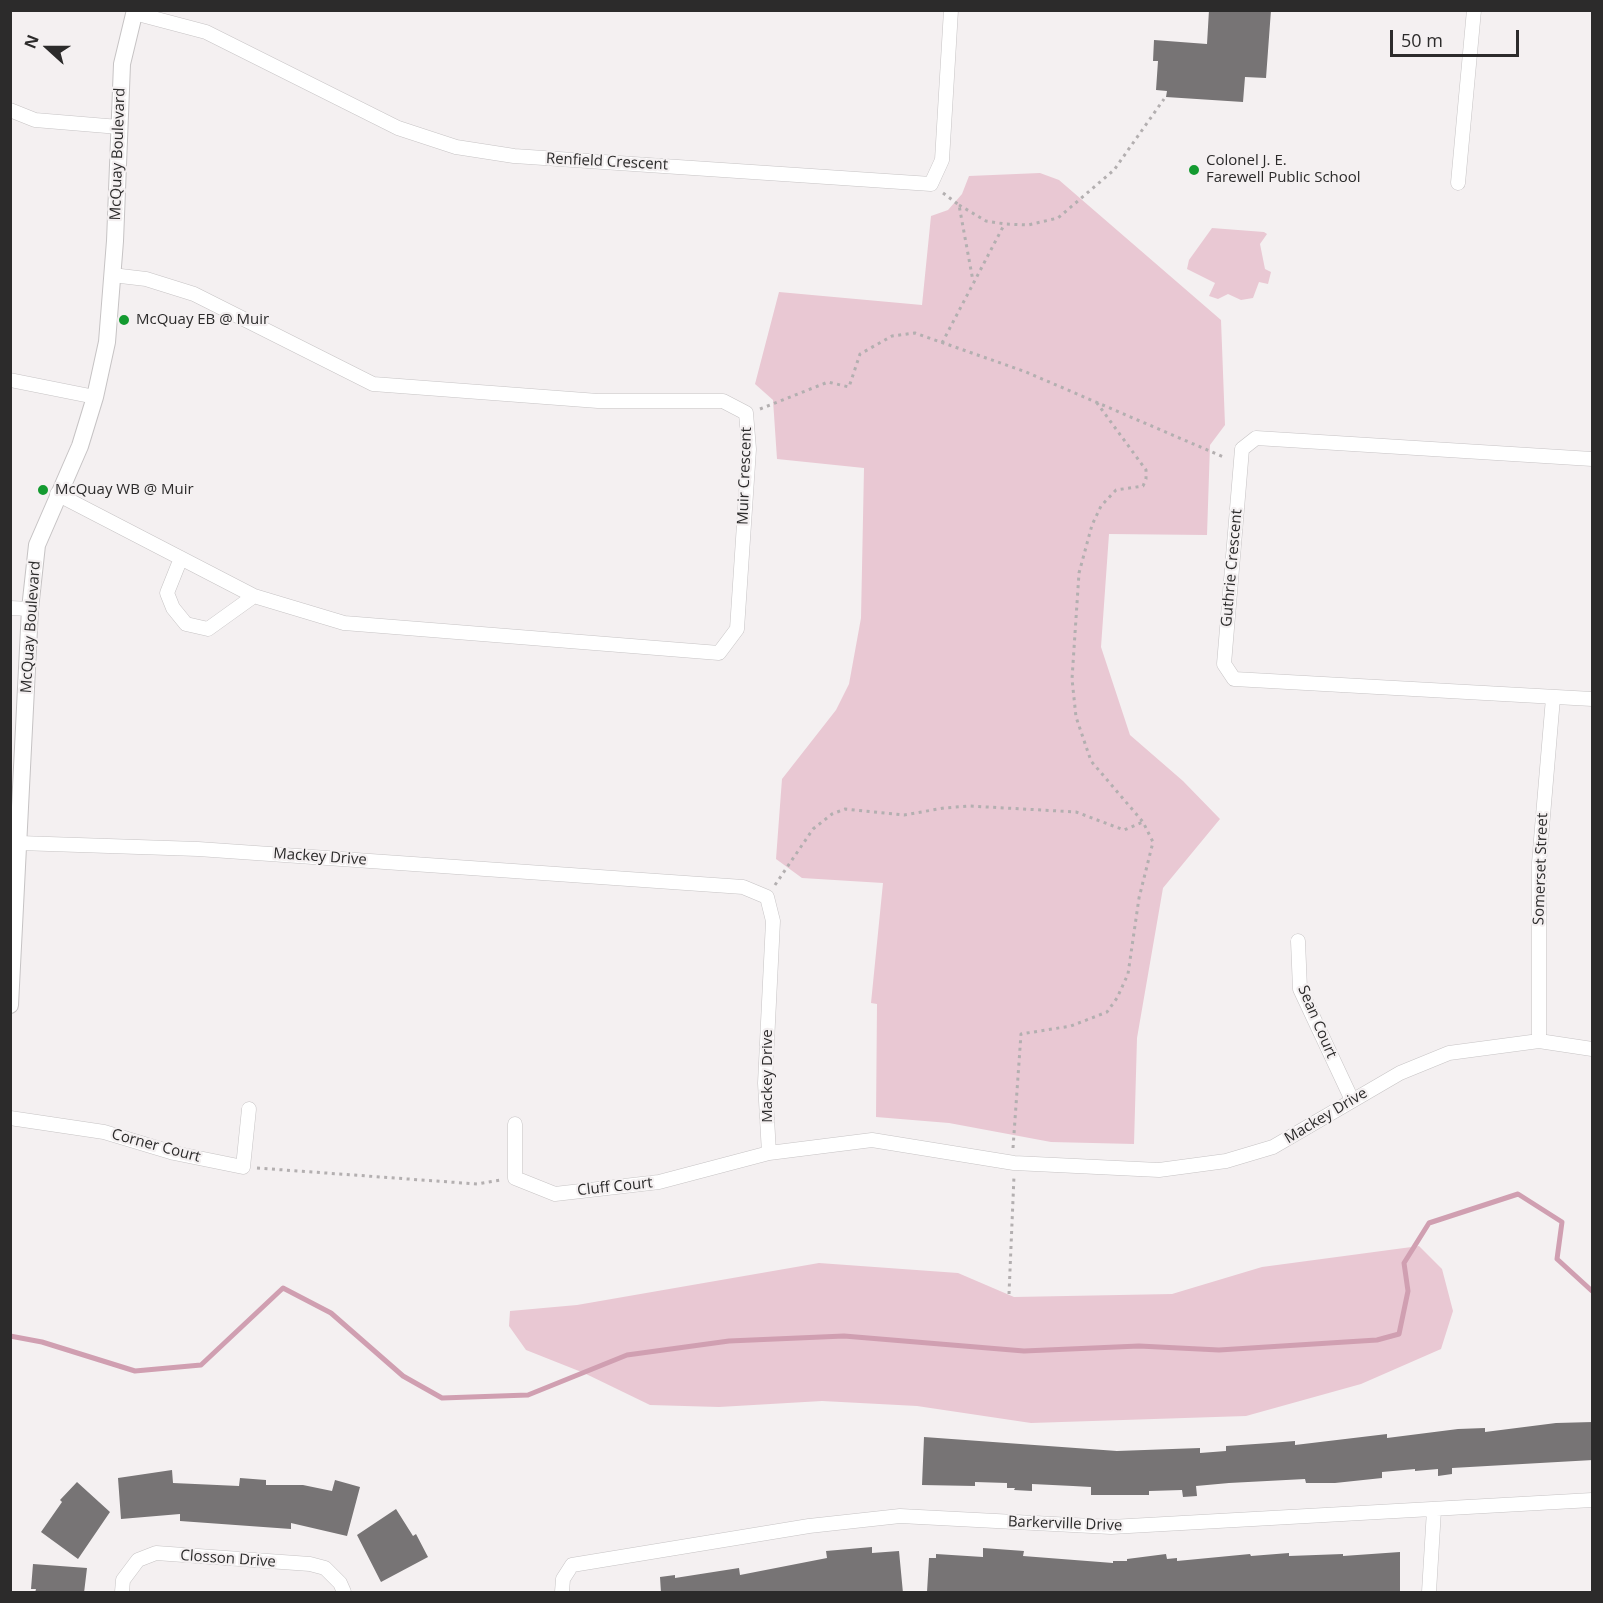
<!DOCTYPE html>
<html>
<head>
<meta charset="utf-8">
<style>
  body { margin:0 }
  #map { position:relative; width:1603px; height:1603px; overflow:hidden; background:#f4f0f1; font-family:"Open Sans",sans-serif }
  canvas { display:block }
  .frame { position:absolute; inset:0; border:12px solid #2c2b2b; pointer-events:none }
  .north { position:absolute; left:18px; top:18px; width:60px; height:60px; -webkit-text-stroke:4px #f4f0f1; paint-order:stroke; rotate:291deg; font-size:16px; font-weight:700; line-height:24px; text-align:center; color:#2c2b2b }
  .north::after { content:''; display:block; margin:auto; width:21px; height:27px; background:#2c2b2b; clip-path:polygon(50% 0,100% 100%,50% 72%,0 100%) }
  .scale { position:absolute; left:1390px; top:30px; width:129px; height:27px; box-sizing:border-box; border:3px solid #2c2b2b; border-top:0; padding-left:8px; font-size:18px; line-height:21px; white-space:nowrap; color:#2c2b2b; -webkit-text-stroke:4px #f4f0f1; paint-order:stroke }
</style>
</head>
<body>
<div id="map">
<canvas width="1603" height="1603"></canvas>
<div class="frame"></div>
<div class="north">N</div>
<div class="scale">50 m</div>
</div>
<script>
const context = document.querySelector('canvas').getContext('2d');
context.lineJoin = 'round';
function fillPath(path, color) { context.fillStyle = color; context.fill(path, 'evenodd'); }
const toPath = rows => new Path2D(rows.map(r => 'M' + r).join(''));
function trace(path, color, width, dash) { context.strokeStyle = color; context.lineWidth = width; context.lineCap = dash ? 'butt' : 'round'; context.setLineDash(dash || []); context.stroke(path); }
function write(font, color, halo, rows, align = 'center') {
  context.font = font + ' "Open Sans",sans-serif'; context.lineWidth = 4.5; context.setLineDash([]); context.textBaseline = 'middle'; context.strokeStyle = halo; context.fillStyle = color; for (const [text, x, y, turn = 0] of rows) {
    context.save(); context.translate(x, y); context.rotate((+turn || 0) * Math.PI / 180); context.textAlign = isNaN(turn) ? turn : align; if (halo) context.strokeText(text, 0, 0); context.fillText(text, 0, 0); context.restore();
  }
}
const green = toPath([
  [1040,173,1059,180,1221,320,1225,425,1210,445,1207,535,1109,534,1101,647,1130,735,1183,781,1220,819,1163,888,1137,1038,1134,1144,1051,1142,949,1123,876,1117,877,1004,871,1003,883,883,802,878,776,859,782,779,836,710,849,684,861,618,864,468,777,459,773,400,755,384,779,292,922,305,931,216,948,210,962,194,969,176],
  [1212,228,1264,232,1267,234,1260,244,1265,269,1271,272,1268,284,1259,282,1253,298,1241,300,1228,294,1218,299,1209,296,1215,283,1187,269,1189,260],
  [1419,1246,1442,1269,1453,1311,1441,1349,1361,1384,1246,1416,1031,1423,917,1406,822,1401,719,1407,650,1405,584,1373,526,1350,509,1326,510,1311,577,1305,819,1263,958,1273,1014,1297,1172,1294,1262,1267]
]);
const stream = toPath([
  [10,1336,42,1342,135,1371,201,1365,283,1288,331,1313,403,1376,442,1398,528,1395,627,1355,729,1341,844,1336,1024,1351,1139,1346,1219,1350,1377,1340,1399,1334,1408,1291,1404,1263,1429,1223,1518,1194,1562,1222,1557,1259,1592,1291]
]);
const building = toPath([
  [1209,10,1271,10,1266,78,1245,77,1243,102,1166,97,1167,91,1156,90,1158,61,1153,61,1154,40,1207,44],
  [1593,1422,1593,1460,1452,1468,1452,1474,1438,1476,1438,1469,1415,1471,1415,1469,1382,1472,1382,1478,1335,1483,1306,1483,1305,1479,1229,1483,1196,1486,1197,1496,1183,1497,1182,1490,1149,1491,1149,1495,1091,1495,1091,1487,1073,1486,1032,1484,1032,1491,1014,1490,1015,1488,1007,1488,1007,1483,975,1482,975,1486,922,1485,924,1437,1117,1451,1200,1448,1200,1453,1226,1451,1226,1446,1270,1443,1295,1441,1295,1445,1387,1434,1387,1438,1458,1429,1485,1428,1485,1432,1556,1423],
  [172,1470,173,1483,239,1486,240,1478,266,1480,266,1485,303,1485,332,1491,335,1480,360,1487,347,1536,291,1523,291,1529,180,1521,180,1514,121,1519,118,1478],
  [77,1482,110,1512,78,1559,41,1532,62,1502,60,1500],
  [396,1509,413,1536,416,1534,428,1557,381,1582,357,1535],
  [872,1547,872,1553,899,1551,903,1593,661,1593,660,1577,675,1575,675,1578,739,1568,740,1575,827,1558,826,1551],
  [983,1548,1024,1551,1023,1556,1113,1563,1113,1561,1127,1561,1127,1559,1166,1554,1167,1559,1177,1558,1177,1561,1250,1554,1251,1556,1289,1553,1289,1556,1343,1554,1343,1556,1400,1552,1400,1591,927,1592,929,1558,936,1558,936,1554,983,1557],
  [33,1564,87,1568,84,1593,35,1593,36,1589,31,1589]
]);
const path = toPath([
  [943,193,959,205,973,281],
  [959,205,986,221,1005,224,1028,225,1058,218,1114,170,1164,99],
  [942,343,1004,225],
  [760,409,828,382,849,387,860,354,892,336,915,333,1026,372,1226,458],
  [775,885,813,829,832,814,845,809,904,815,944,808,970,806,1076,812,1124,830,1143,822],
  [1013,1148,1021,1034,1071,1026,1107,1012,1117,998,1128,974,1139,898,1153,842,1143,822,1091,761,1076,717,1072,679,1079,573,1092,525,1101,506,1116,490,1143,486,1146,479,1146,470,1097,403],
  [257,1168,477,1184,501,1180],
  [1009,1294,1014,1176]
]);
const minor = toPath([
  [134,13,206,32,398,128,456,147,514,156,931,184,942,160,951,10],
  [10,110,35,120,119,127],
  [1458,183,1474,10],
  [10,380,95,397],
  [1592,459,1256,438,1242,449,1224,664,1234,679,1592,699],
  [57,494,254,596,344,623,719,653,737,629,749,449,746,413,723,401,598,401,373,384,194,294,146,279,112,275],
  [181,558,167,593,173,608,186,624,208,629,254,596],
  [10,608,30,609],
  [19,843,198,849,743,887,767,897,773,921,765,1083,769,1153],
  [1298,941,1300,989,1352,1100],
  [1539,1041,1539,863,1553,698],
  [10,1118,104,1132,174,1153,243,1167,249,1109],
  [515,1124,515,1178,555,1194,659,1182,769,1153,872,1140,1014,1163,1159,1170,1226,1161,1273,1147,1400,1073,1449,1053,1539,1041,1592,1049],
  [122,1592,123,1580,138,1560,156,1553,310,1564,325,1568,340,1583,344,1592],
  [562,1592,563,1579,572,1565,809,1526,900,1516,1111,1527,1592,1500],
  [1429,1592,1434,1510]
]);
const tertiary = toPath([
  [10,1005,30,609,37,545,80,446,95,397,107,342,115,241,122,64,135,10]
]);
const markers = [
  [1194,170,6,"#139a30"],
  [124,320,6,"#139a30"],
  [43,490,6,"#139a30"]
];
const streetNames = [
  ["McQuay Boulevard",118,154,-88],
  ["Renfield Crescent",607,162,3],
  ["Muir Crescent",745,476,-88],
  ["Guthrie Crescent",1232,568,-85],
  ["McQuay Boulevard",31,627,-86],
  ["Mackey Drive",320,857,4],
  ["Somerset Street",1541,869,-88],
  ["Sean Court",1317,1022,67],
  ["Mackey Drive",768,1076,-90],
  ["Mackey Drive",1326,1116,-31],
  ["Corner Court",156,1146,15],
  ["Cluff Court",615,1187,-6],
  ["Barkerville Drive",1065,1524,2],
  ["Closson Drive",228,1559,4]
];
const poiNames = [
  ["Colonel J. E.",1206,161],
  ["Farewell Public School",1206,178],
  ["McQuay EB @ Muir",136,320],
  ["McQuay WB @ Muir",55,490]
];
fillPath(green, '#e9c8d3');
trace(stream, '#d09fb1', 5);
fillPath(building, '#777475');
trace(minor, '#c6c3c4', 15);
trace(tertiary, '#c6c3c4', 18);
trace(path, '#b3afb0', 3, [3, 4.5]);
trace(minor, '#fff', 14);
trace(tertiary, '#fff', 16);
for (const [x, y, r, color] of markers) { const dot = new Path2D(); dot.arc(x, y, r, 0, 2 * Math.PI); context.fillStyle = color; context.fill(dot); trace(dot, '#f4f0f1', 2); }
write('15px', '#2c2b2b', '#f4f0f1', streetNames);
write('15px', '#2c2b2b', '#f4f0f1', poiNames, 'left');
</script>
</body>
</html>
